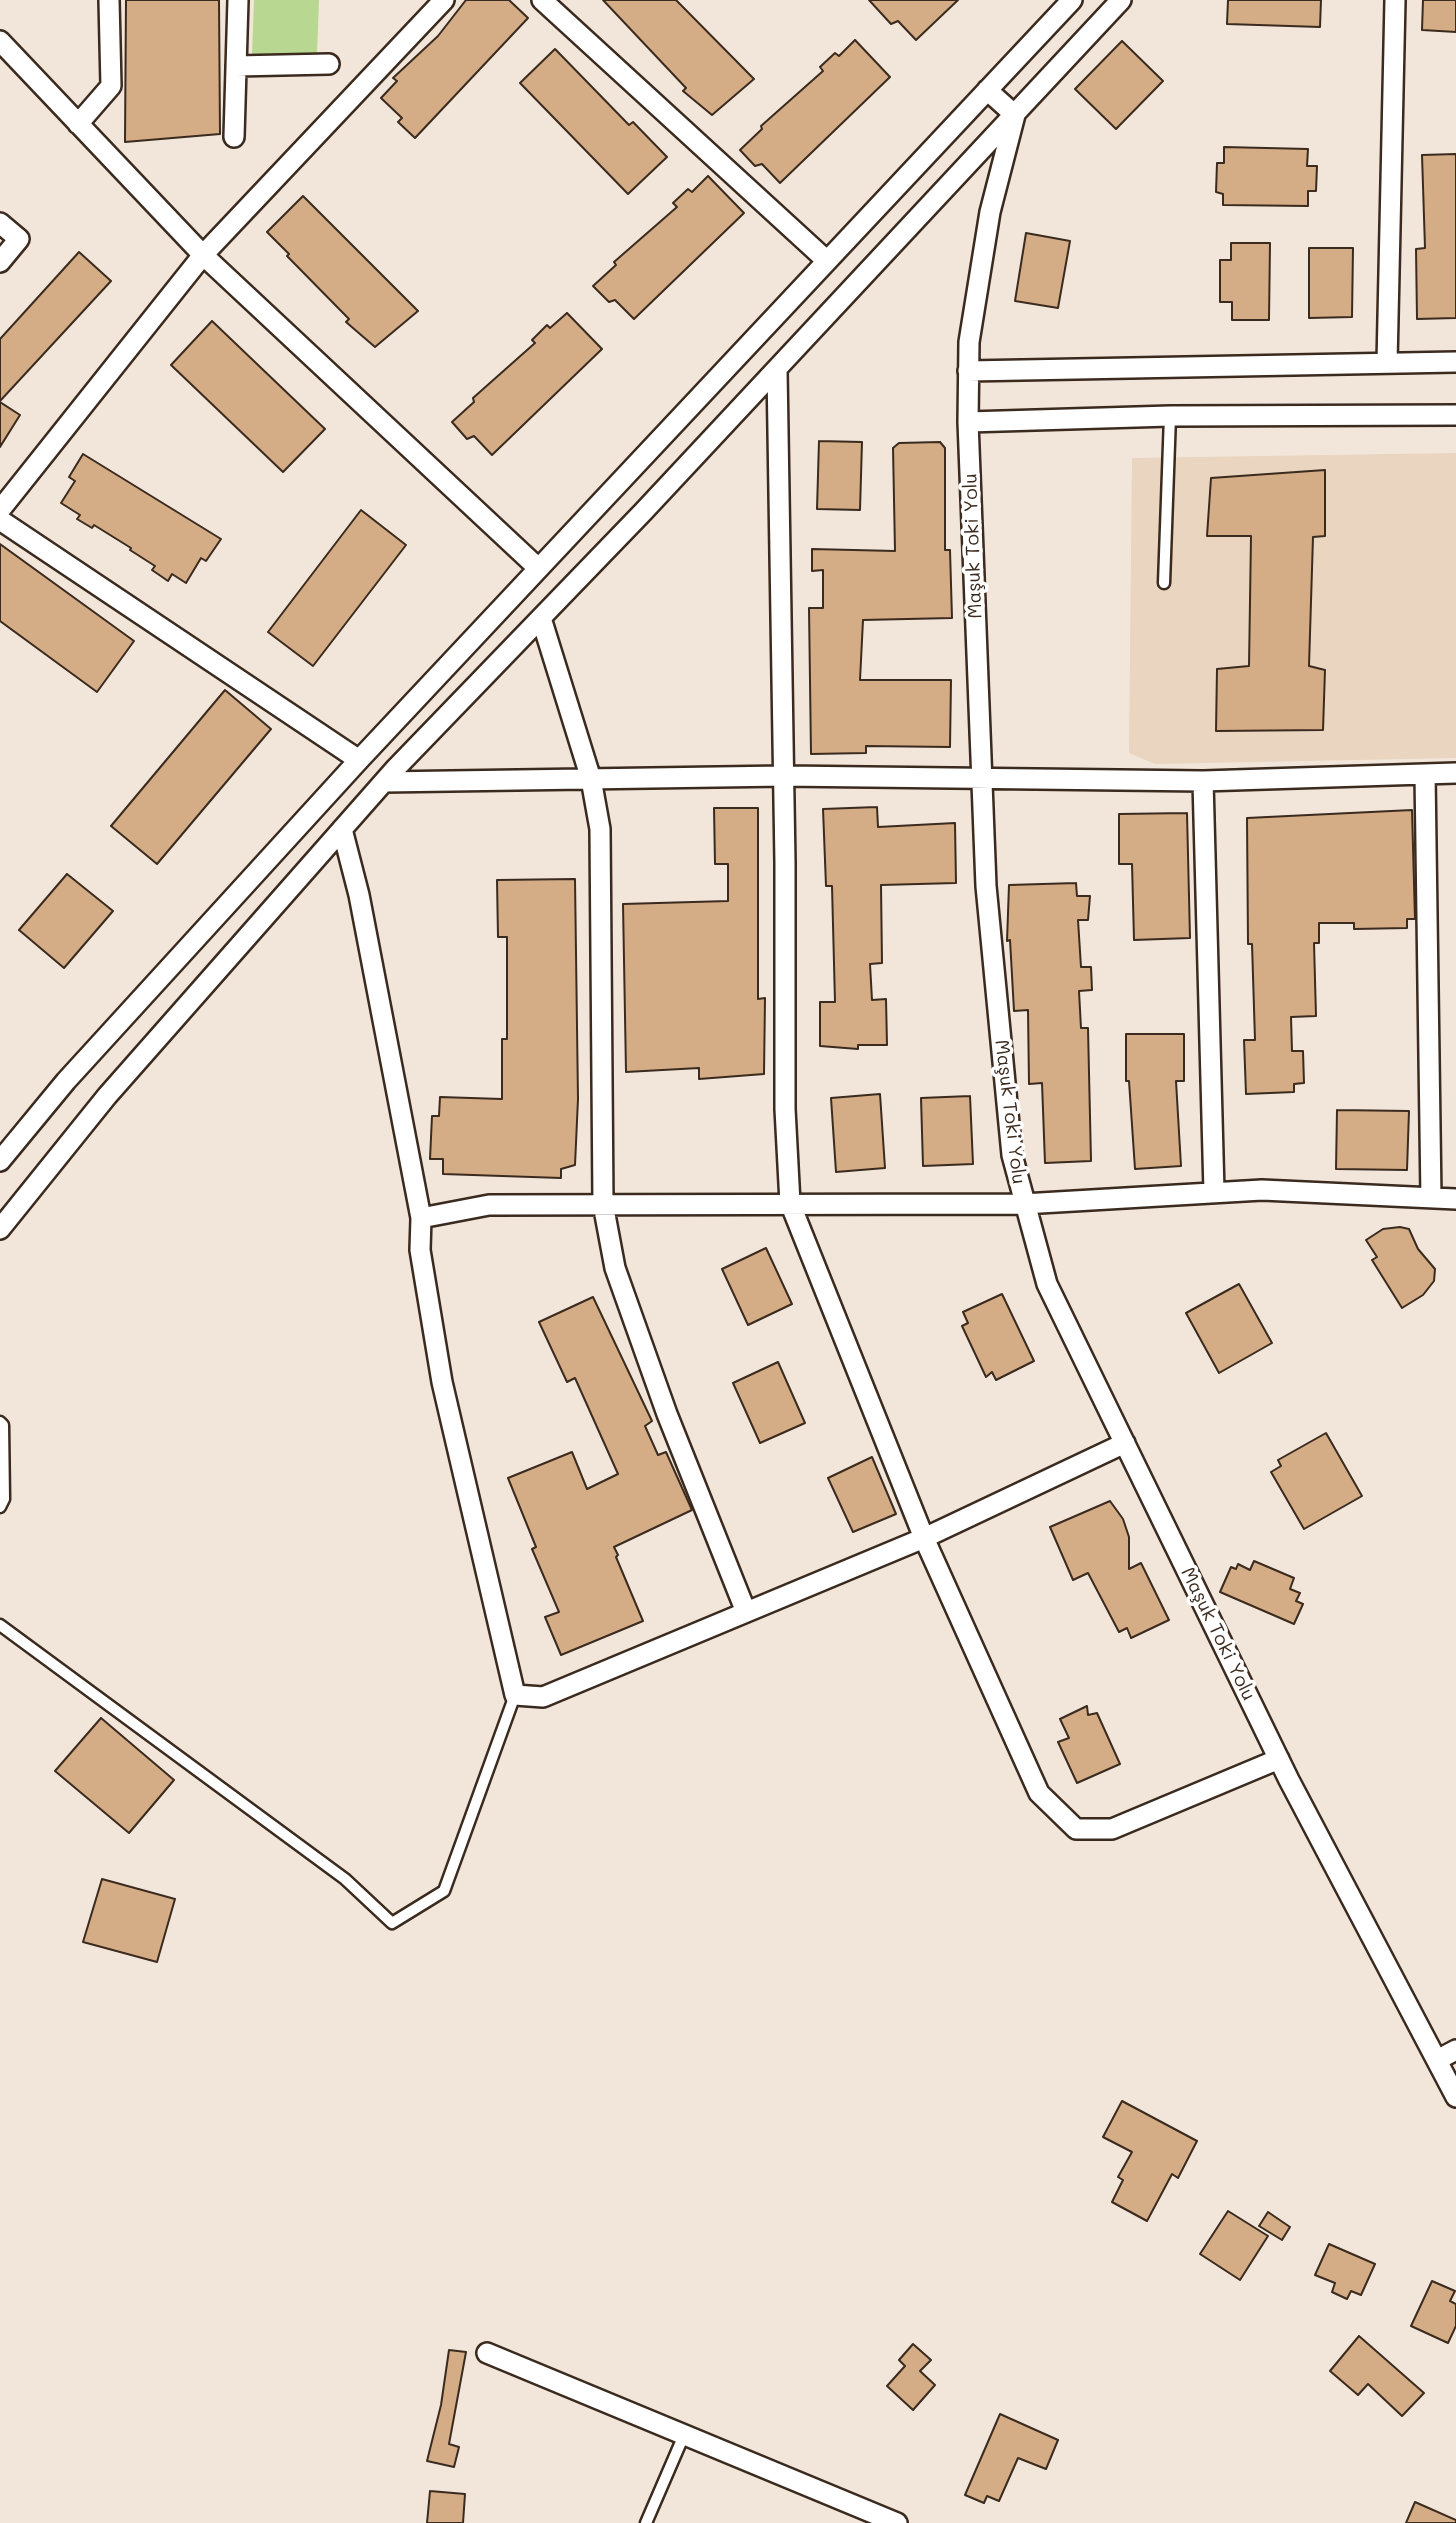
<!DOCTYPE html>
<html>
<head>
<meta charset="utf-8">
<style>
  body { margin:0 }
  canvas { display:block; background:#f2e6da }
</style>
</head>
<body>
<canvas width="1456" height="2523"></canvas>
<script>
const context = document.querySelector('canvas').getContext('2d');
context.lineJoin = 'round';
function fillPath(path, color) { context.fillStyle = color; context.fill(path, 'evenodd'); }
const toPath = rows => new Path2D(rows.map(r => 'M' + r).join(''));
function trace(path, color, width, dash) { context.strokeStyle = color; context.lineWidth = width; context.lineCap = dash ? 'butt' : 'round'; context.setLineDash(dash || []); context.stroke(path); }
function write(font, color, halo, rows, align = 'center') {
  context.font = font + ' Mali,sans-serif'; context.lineWidth = 7; context.setLineDash([]); context.textBaseline = 'middle'; context.strokeStyle = halo; context.fillStyle = color; for (const [text, x, y, turn = 0] of rows) {
    context.save(); context.translate(x, y); context.rotate((+turn || 0) * Math.PI / 180); context.textAlign = isNaN(turn) ? turn : align; if (halo) context.strokeText(text, 0, 0); context.fillText(text, 0, 0); context.restore();
  }
}
const built = toPath([
  [1456,453,1456,758,1155,764,1129,753,1132,458]
]);
const green = toPath([
  [254,0,319,0,317,54,252,55]
]);
const building = toPath([
  [126,0,219,0,220,134,125,142,126,0],
  [466,0,509,0,528,18,415,138,398,122,402,118,381,98,397,81,393,78,438,36,466,0],
  [603,0,676,0,754,79,712,115,683,91,686,88,603,0],
  [869,0,958,0,916,40,898,21,891,24,869,0],
  [1228,0,1321,0,1320,27,1227,24,1228,0],
  [1423,0,1456,0,1456,32,1422,30,1423,0],
  [855,40,890,77,780,183,762,164,755,166,740,150,762,129,761,126,823,71,820,67,835,53,839,56,855,40],
  [1122,41,1163,81,1116,129,1075,89,1122,41],
  [555,49,629,125,633,122,667,157,628,194,520,83,555,49],
  [1224,147,1308,149,1307,166,1317,166,1316,191,1308,191,1308,206,1223,205,1223,194,1216,192,1217,163,1224,163,1224,147],
  [1456,154,1456,318,1417,319,1416,249,1425,248,1422,155,1456,154],
  [708,176,744,213,634,319,615,300,609,302,593,286,616,265,614,262,677,207,673,203,688,189,692,192,708,176],
  [303,196,418,311,375,347,346,322,349,319,287,256,289,254,267,232,303,196],
  [1026,233,1070,241,1058,308,1015,301,1026,233],
  [1231,243,1270,243,1269,320,1232,320,1232,302,1220,302,1220,260,1231,260,1231,243],
  [1309,248,1353,248,1352,317,1309,318,1309,248],
  [79,252,111,281,0,401,0,339,79,252],
  [567,313,602,349,492,455,474,436,467,439,452,422,474,402,473,398,535,343,532,340,547,325,550,328,567,313],
  [212,321,325,429,283,472,171,365,212,321],
  [0,402,20,415,0,447,0,402],
  [819,441,862,442,860,510,817,509,819,441],
  [940,442,945,448,945,550,950,550,952,618,863,620,860,680,951,680,950,747,866,746,866,753,811,754,809,608,823,608,823,570,812,571,812,549,895,551,893,448,899,443,940,442],
  [83,454,221,539,206,561,201,558,186,583,172,574,168,581,152,570,155,566,130,550,131,548,94,525,92,528,77,519,80,515,61,503,75,481,69,477,83,454],
  [1325,470,1325,536,1313,537,1309,666,1325,670,1323,730,1216,731,1217,669,1249,666,1251,536,1207,536,1211,478,1325,470],
  [361,510,406,545,313,666,268,632,361,510],
  [0,544,134,641,97,692,0,621,0,544],
  [225,690,271,729,157,864,111,826,225,690],
  [877,807,878,827,955,823,956,883,881,885,882,963,870,964,872,1000,886,999,887,1045,858,1045,858,1049,820,1046,820,1002,835,1002,832,886,826,886,823,809,877,807],
  [714,808,758,808,758,999,765,998,764,1074,699,1079,699,1068,626,1072,623,904,728,901,728,864,715,864,714,808],
  [1412,810,1415,919,1407,919,1407,928,1354,929,1354,923,1319,923,1319,943,1314,943,1316,1016,1291,1017,1292,1051,1303,1051,1304,1083,1294,1084,1294,1092,1246,1094,1244,1040,1255,1040,1252,944,1248,944,1247,818,1412,810],
  [1187,813,1190,938,1134,940,1132,864,1119,864,1119,814,1187,813],
  [67,874,113,911,64,968,19,930,67,874],
  [575,879,578,1099,575,1165,561,1169,561,1178,443,1174,443,1159,430,1159,432,1116,439,1116,440,1097,502,1099,502,1039,507,1039,507,937,498,937,497,880,575,879],
  [1076,883,1077,896,1090,896,1088,920,1078,920,1081,967,1091,967,1092,990,1079,991,1081,1028,1088,1028,1091,1161,1045,1163,1042,1083,1029,1084,1028,1010,1014,1011,1010,940,1007,941,1009,885,1076,883],
  [1126,1034,1184,1034,1184,1081,1176,1081,1181,1166,1135,1169,1129,1081,1126,1081,1126,1034],
  [880,1094,885,1168,836,1172,831,1098,880,1094],
  [970,1096,973,1164,923,1166,921,1098,970,1096],
  [1337,1110,1409,1111,1407,1170,1336,1169,1337,1110],
  [1400,1227,1409,1229,1418,1249,1435,1269,1434,1281,1423,1295,1402,1308,1372,1260,1377,1257,1366,1240,1383,1229,1400,1227],
  [766,1248,792,1304,748,1325,722,1269,766,1248],
  [1239,1284,1272,1343,1219,1373,1186,1313,1239,1284],
  [1002,1294,1034,1361,996,1380,992,1372,986,1377,962,1326,968,1323,963,1312,1002,1294],
  [593,1297,652,1421,645,1426,658,1455,666,1452,692,1510,614,1547,618,1555,616,1557,643,1621,561,1655,545,1617,559,1612,532,1549,536,1547,508,1478,572,1452,587,1489,618,1474,575,1378,567,1382,539,1322,593,1297],
  [778,1362,805,1423,760,1443,733,1383,778,1362],
  [1326,1433,1362,1496,1304,1529,1271,1472,1281,1466,1278,1460,1326,1433],
  [872,1457,896,1514,853,1532,828,1478,872,1457],
  [1110,1501,1123,1519,1129,1537,1129,1569,1141,1563,1169,1620,1131,1638,1127,1628,1119,1632,1088,1573,1073,1580,1050,1527,1110,1501],
  [1254,1561,1294,1578,1290,1589,1300,1593,1296,1601,1303,1604,1294,1624,1220,1592,1231,1567,1236,1569,1238,1564,1250,1570,1254,1561],
  [1087,1706,1088,1715,1097,1713,1120,1764,1077,1783,1058,1742,1069,1738,1060,1719,1087,1706],
  [101,1718,174,1780,129,1833,55,1771,101,1718],
  [102,1879,175,1899,157,1962,83,1942,102,1879],
  [1122,2101,1197,2141,1178,2178,1172,2174,1147,2221,1112,2202,1123,2180,1118,2177,1132,2152,1103,2137,1122,2101],
  [1228,2211,1268,2236,1240,2280,1200,2254,1228,2211],
  [1268,2212,1290,2227,1282,2240,1259,2226,1268,2212],
  [1329,2244,1375,2264,1361,2295,1351,2291,1347,2299,1332,2292,1335,2283,1315,2275,1329,2244],
  [1432,2281,1455,2291,1450,2301,1456,2304,1456,2326,1448,2343,1411,2326,1432,2281],
  [1359,2336,1424,2393,1402,2416,1368,2384,1358,2395,1330,2371,1359,2336],
  [913,2344,931,2360,920,2371,935,2385,913,2410,887,2386,905,2366,899,2360,913,2344],
  [449,2350,466,2352,449,2444,459,2447,454,2467,427,2461,441,2405,449,2350],
  [1000,2414,1058,2440,1046,2469,1018,2458,999,2501,987,2496,984,2503,965,2495,1000,2414],
  [430,2491,465,2494,463,2523,427,2523,430,2491],
  [1415,2502,1456,2520,1456,2523,1406,2523,1415,2502]
]);
const lane = toPath([
  [1164,583,1170,416],
  [0,1422,3,1425,4,1499,0,1507],
  [0,1625,345,1879,392,1923,444,1891,515,1695],
  [646,2523,684,2435]
]);
const street = toPath([
  [542,0,826,260],
  [0,41,203,255,538,568],
  [236,66,329,64],
  [987,90,1015,115],
  [1015,115,990,212,969,342,968,422,986,886,1012,1155,1047,1284,1289,1780,1456,2097],
  [78,124,111,86,109,0],
  [234,137,238,0],
  [0,223,19,239,0,262],
  [1387,363,1395,0],
  [777,370,785,863,785,1109,790,1203,924,1538,1039,1793,1076,1829,1112,1829,1279,1759],
  [968,371,1456,362],
  [968,422,1170,416,1456,415],
  [0,510,203,255,444,0],
  [0,520,359,760],
  [541,618,591,779,600,829,603,1204,615,1268,667,1414,746,1612],
  [1425,774,1431,1198],
  [1203,781,1214,1192],
  [384,782,784,776,1203,781,1456,773],
  [342,829,359,895,421,1218,420,1250,442,1382,515,1695,543,1697,924,1538,1125,1443],
  [0,1161,66,1081,359,760,1072,0],
  [421,1218,489,1205,1023,1204,1262,1190,1456,1199],
  [0,1229,107,1096,396,768,643,512,1121,0],
  [1439,2059,1456,2050],
  [487,2353,897,2523]
]);
const streetNames = [
  ["Maşuk Toki Yolu",973,546,-92],
  ["Maşuk Toki Yolu",1010,1112,83],
  ["Maşuk Toki Yolu",1218,1634,64]
];
fillPath(built, '#e9d5c0');
fillPath(green, '#b8d791');
fillPath(building, '#d4ac85');
trace(building, '#3b2a1e', 2);
trace(lane, '#3b2a1e', 15);
trace(street, '#3b2a1e', 24);
trace(lane, '#fff', 10);
trace(street, '#fff', 19);
write('19px', '#3b2a1e', '#fff', streetNames);
</script>
</body>
</html>
